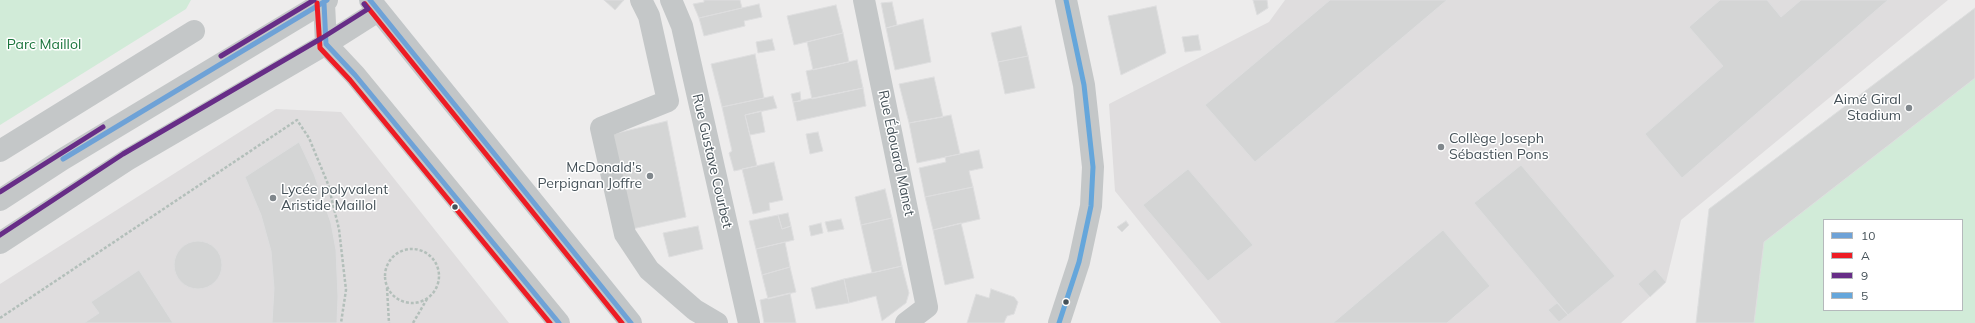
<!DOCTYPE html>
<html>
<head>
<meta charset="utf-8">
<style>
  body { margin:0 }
  #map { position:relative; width:1975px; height:323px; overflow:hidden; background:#edecec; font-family:Mulish,sans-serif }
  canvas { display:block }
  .legend { position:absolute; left:1823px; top:219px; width:140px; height:92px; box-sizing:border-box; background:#fff; border:1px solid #b5b9bc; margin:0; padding:5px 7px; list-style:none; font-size:12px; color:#455158 }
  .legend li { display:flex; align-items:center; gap:8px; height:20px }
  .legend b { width:20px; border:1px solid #b5b9bc }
</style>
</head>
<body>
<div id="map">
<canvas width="1975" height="323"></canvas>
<ul class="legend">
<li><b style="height:5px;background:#6ea2d7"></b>10</li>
<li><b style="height:5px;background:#ed1c24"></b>A</li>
<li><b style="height:5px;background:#672d87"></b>9</li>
<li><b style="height:5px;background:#65a6db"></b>5</li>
</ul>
</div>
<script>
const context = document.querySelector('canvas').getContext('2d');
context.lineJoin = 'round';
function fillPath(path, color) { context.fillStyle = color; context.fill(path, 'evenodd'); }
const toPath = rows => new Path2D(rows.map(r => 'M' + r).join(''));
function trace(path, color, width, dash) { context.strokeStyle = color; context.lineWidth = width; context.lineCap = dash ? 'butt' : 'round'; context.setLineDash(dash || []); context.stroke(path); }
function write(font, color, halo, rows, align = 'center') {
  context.font = font + ' Mulish,sans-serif'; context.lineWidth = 3; context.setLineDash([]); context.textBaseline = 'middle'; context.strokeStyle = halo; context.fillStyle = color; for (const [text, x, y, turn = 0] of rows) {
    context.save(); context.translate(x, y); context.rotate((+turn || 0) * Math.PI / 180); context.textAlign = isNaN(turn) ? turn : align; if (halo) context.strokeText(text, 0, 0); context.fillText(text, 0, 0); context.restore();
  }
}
const education = toPath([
  [1285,0,1948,0,1681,220,1666,282,1621,323,1221,323,1115,191,1109,104,1269,22],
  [276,109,341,112,509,323,0,323,0,284]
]);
const green = toPath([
  [0,0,191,0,186,9,0,125],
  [1975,8,1975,323,1696,323,1709,209],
  [1824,220,1962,220,1962,310,1824,310]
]);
const building = toPath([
  [604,0,624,0,615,10,604,0],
  [704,0,740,0,742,8,699,18,693,4,704,2,704,0],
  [1253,0,1267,0,1268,8,1257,15,1253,0],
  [1330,0,1447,0,1255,162,1205,105,1330,0],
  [1720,0,1767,0,1781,17,1801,0,1888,0,1682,178,1645,134,1723,66,1689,27,1720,0],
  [892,2,897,25,886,28,881,3,892,2],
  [759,4,762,17,744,21,745,26,704,36,699,18,759,4],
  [836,5,843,33,794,45,787,16,836,5],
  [1156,6,1166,53,1121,75,1108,16,1156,6],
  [1975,8,1975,78,1764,242,1754,323,1696,323,1709,209,1975,8],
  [923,19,931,62,895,70,886,28,923,19],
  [1021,26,1028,56,998,62,991,33,1021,26],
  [843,33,849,62,813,70,807,42,843,33],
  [1198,35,1201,50,1185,52,1182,37,1198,35],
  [772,39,775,50,758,53,756,42,772,39],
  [755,54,764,98,722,107,711,64,755,54],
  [1028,56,1035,88,1005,94,998,62,1028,56],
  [857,60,863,88,812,99,806,71,857,60],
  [934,77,943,117,909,123,899,84,934,77],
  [863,88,866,106,797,121,793,102,863,88],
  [800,92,801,101,793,102,791,94,800,92],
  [773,96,777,108,745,115,757,166,734,171,729,153,732,151,722,107,773,96],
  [761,111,765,132,750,135,745,115,761,111],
  [951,115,960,154,917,163,909,123,951,115],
  [667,121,686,217,632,229,613,134,667,121],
  [818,132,823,151,810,154,806,134,818,132],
  [299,142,314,174,331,223,336,250,338,297,337,323,272,323,274,288,271,251,261,215,245,177,299,142],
  [979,150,983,168,969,171,973,187,925,197,919,168,946,162,945,157,979,150],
  [774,162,783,200,769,203,770,210,753,214,742,169,774,162],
  [1521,165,1615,276,1568,315,1474,203,1521,165],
  [1188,169,1253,245,1208,281,1143,205,1188,169],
  [973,187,980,219,933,230,925,197,973,187],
  [885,189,892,218,861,225,855,197,885,189],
  [788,213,791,226,782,229,778,215,788,213],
  [778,215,782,229,791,226,794,240,756,249,749,221,778,215],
  [892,218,902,266,872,273,861,225,892,218],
  [841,219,844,229,828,232,825,222,841,219],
  [1126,221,1129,225,1122,232,1117,227,1126,221],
  [821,223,823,233,811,236,809,226,821,223],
  [961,223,974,278,945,285,933,230,961,223],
  [698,226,703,249,669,257,663,233,698,226],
  [1443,230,1490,286,1447,323,1333,323,1443,230],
  '174 265a24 24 0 1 1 48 0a24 24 0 1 1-48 0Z',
  [785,242,790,267,762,275,756,249,785,242],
  [902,266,909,293,906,303,882,321,876,296,849,303,844,279,902,266],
  [790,267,796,292,768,299,762,275,790,267],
  [1655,269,1666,282,1650,297,1638,284,1655,269],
  [139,270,173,323,84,323,99,313,91,302,139,270],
  [844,279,849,303,816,309,811,288,844,279],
  [991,289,1014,297,1018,302,1014,314,1007,316,1004,323,967,323,976,294,989,298,991,289],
  [790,293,796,323,764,323,760,300,790,293],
  [1557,303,1568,315,1559,322,1548,310,1557,303]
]);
const path = toPath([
  '385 276a27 27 0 1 1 54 0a27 27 0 1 1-54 0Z',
  [387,288,389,323],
  [0,318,297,120,309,138,328,184,339,229,346,290,341,323],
  [413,323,427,299]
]);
const minor = toPath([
  [641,0,649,16,668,101,601,128,625,234,649,270,695,310,717,323],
  [671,0,682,26,749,323],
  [864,0,927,307,906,323],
  [324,3,326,44,355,75,559,323],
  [0,151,194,31],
  [0,200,63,159,327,0],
  [0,243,127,160,326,44,378,11],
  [1059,323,1079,262,1091,206,1093,167,1084,85,1066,0]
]);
const major = toPath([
  [370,0,631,323]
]);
const bus1 = toPath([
  [370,0,631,323],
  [324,3,326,44,355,75,559,323],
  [63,159,327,0]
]);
const bus2 = toPath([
  [317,3,320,48,350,80,550,323],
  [365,4,622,323]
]);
const bus3 = toPath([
  [221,56,314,0],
  [0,192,103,127],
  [0,235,123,154,322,38,368,9,364,4]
]);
const bus4 = toPath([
  [1059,323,1079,262,1091,206,1093,167,1084,85,1066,0]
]);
const markers = [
  [1909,108,4,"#80878c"],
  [1441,147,4,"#80878c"],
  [650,176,4,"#80878c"],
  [273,198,4,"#80878c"],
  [455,207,3.5,"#455158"],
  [1066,302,3.5,"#455158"]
];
const parkNames = [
  ["Parc Maillol",44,45]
];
const poiNames = [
  ["Aimé Giral",1901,100],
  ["Stadium",1901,116],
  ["Collège Joseph",1449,139,"left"],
  ["Sébastien Pons",1449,155,"left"],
  ["McDonald's",642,168],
  ["Perpignan Joffre",642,184],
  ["Lycée polyvalent",281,190,"left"],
  ["Aristide Maillol",281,206,"left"]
];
const streetNames = [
  ["Rue Édouard Manet",896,153,78],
  ["Rue Gustave Courbet",712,161,77]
];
fillPath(education, '#dfddde');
fillPath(green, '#d1ebd8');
fillPath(building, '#d4d5d5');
trace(building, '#dededf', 1);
trace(path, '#b3bfba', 2.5, [3, 2]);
trace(minor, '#c4c7c8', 22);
trace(major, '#c2c6c8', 22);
trace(bus1, '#6ea2d7', 5);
trace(bus2, '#ed1c24', 5);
trace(bus3, '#672d87', 5);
trace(bus4, '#65a6db', 5);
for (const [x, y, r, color] of markers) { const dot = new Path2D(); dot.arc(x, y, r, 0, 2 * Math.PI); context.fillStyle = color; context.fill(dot); trace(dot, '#fff', 1.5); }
write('14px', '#1a743c', '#fff', parkNames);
write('14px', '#455158', '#fff', poiNames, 'right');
write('14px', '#455158', '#fff', streetNames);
</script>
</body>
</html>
